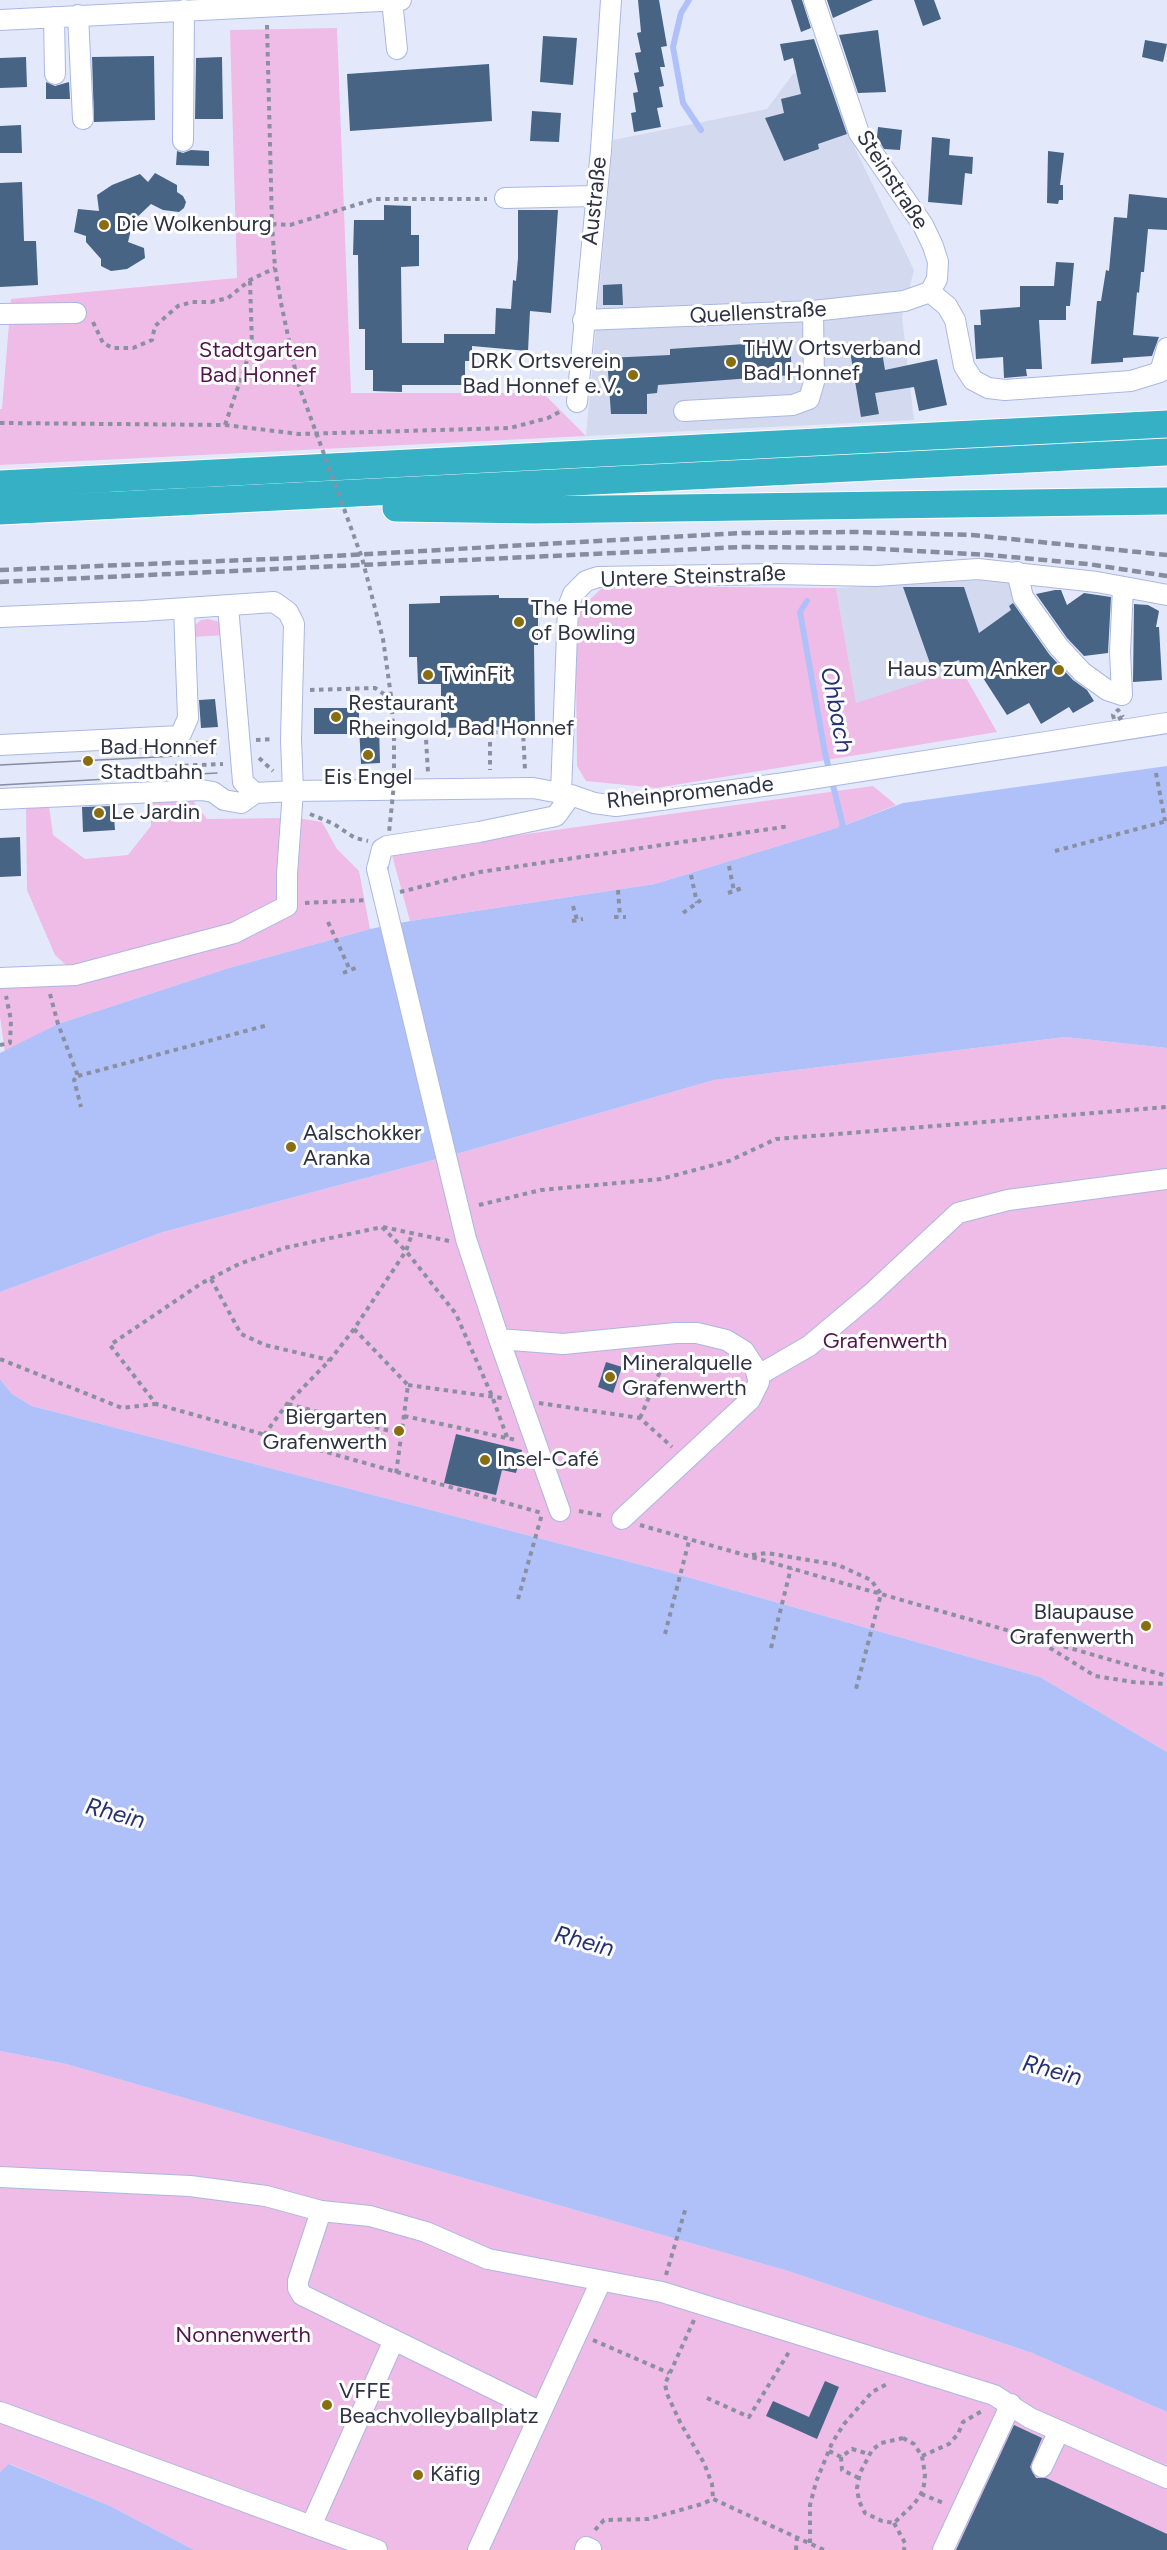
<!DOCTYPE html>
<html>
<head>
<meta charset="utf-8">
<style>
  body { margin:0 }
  canvas { display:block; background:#e3e9fb }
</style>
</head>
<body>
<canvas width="1167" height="2550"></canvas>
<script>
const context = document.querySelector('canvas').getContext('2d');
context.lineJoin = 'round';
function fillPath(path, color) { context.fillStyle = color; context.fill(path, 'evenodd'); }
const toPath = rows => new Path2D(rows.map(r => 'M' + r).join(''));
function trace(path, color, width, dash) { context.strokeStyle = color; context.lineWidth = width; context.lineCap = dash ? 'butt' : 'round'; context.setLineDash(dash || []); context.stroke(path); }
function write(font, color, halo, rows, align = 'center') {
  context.font = font + ' Figtree,sans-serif'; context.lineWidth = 6; context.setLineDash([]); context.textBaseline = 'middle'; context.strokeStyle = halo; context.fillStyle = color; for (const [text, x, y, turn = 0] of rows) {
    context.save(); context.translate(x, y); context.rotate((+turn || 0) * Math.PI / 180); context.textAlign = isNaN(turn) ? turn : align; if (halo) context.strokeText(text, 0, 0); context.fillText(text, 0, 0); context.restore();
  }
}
const built = toPath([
  [825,67,852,142,914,270,902,317,914,420,586,436,613,140,767,109,793,74],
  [982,580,1015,580,1037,610,982,649,988,660,856,704,836,588]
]);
const green = toPath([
  [337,28,351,393,543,393,586,436,0,465,0,409,2,409,11,299,237,278,230,30],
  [604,586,836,588,856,703,961,669,997,732,656,788,586,781,577,766,576,672,579,610],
  [208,619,220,622,225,635,193,637,194,626,201,620],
  [873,786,896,805,843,826,655,884,410,921,392,855,476,841],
  [193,801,207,819,286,818,282,894,262,915,216,932,67,966,55,955,27,890,26,808,49,806,53,835,85,859,128,855,151,826,151,803],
  [297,818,322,822,337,849,359,871,370,929,229,968,58,1024,5,1052,0,1017,0,982,218,945,295,914],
  [1065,1037,1167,1048,1167,1752,1040,1677,680,1575,32,1406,12,1394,0,1379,0,1292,163,1232,467,1151,714,1080],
  [0,2051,66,2064,788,2271,1032,2353,1167,2412,1167,2550,194,2550,110,2506,10,2464,0,2472]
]);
const water = toPath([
  [1167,766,1167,1048,1065,1037,714,1080,467,1151,163,1232,0,1292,0,1053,58,1024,229,968,370,929,410,921,655,884,843,826,903,803],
  [0,1379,12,1394,32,1406,680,1575,1040,1677,1167,1752,1167,2412,1032,2353,788,2271,66,2064,0,2051],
  [9,2464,110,2506,194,2550,0,2550,0,2472]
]);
const stream = toPath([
  [689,0,681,13,673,47,683,103,701,130],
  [807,601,800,612,825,753,843,826,839,832]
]);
const building = toPath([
  [638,0,659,0,667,46,661,47,665,67,660,67,664,86,659,87,663,107,657,108,661,127,634,132,631,113,636,112,633,93,638,92,634,73,639,72,635,53,641,52,637,33,641,32],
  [791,0,802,0,811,28,801,32],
  [827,0,873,0,833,18],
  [914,0,934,0,941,19,923,26],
  [878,30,886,92,858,93,839,35],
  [543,36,577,38,573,85,540,82],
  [814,39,847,134,818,144,819,149,784,161,765,118,784,113,781,99,801,94,793,58,784,61,780,44],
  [1145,40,1167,44,1163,62,1142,57],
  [154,56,155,120,94,122,92,57],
  [26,57,27,87,0,88,0,58],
  [222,57,223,119,195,119,196,58],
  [489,64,492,121,350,131,347,74],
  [46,82,55,86,69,82,70,99,46,99],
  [532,111,561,113,559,142,530,141],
  [21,125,22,153,0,153,0,126],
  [878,127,902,130,900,150,884,149,877,137],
  [932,137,950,139,949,155,973,157,972,174,965,173,962,205,928,202],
  [191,150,209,151,209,166,176,165,177,151,183,153],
  [1048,151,1064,153,1060,185,1063,185,1063,200,1059,200,1058,204,1047,203],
  [155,173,177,185,177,192,183,196,186,202,184,208,179,212,163,210,151,204,133,221,128,242,144,248,145,258,127,269,111,271,101,266,101,259,86,242,86,236,74,232,78,209,99,211,97,195,112,185,140,174,148,182],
  [22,182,24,241,36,241,38,285,0,287,0,183],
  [1129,194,1167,198,1167,230,1148,229,1144,272,1141,272,1139,293,1137,292,1133,335,1159,337,1152,356,1123,358,1123,362,1091,364,1097,301,1101,301,1106,270,1109,271,1114,217,1127,218],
  [384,205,411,206,411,235,419,235,419,266,401,267,402,343,444,343,444,334,495,334,496,308,511,309,513,280,516,281,518,258,518,210,558,210,551,313,530,311,528,351,472,346,472,361,465,361,465,385,402,385,402,392,373,391,373,370,365,370,365,329,359,329,358,255,353,255,354,220,384,220],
  [1056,262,1074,263,1070,306,1066,306,1066,320,1039,320,1042,369,1026,369,1027,376,1004,378,1003,357,976,359,974,325,981,325,980,310,1020,307,1020,286,1054,286],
  [622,284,623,305,603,305,603,285],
  [880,340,885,370,937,359,947,405,919,411,914,387,875,393,879,414,861,417,849,345],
  [790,341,792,375,658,385,657,393,647,394,647,414,611,414,607,358,670,355,670,349],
  [903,587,964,587,979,633,1011,610,1009,606,1013,603,1049,654,1073,680,1087,690,1094,701,1073,713,1069,707,1041,724,1029,703,1007,715,974,664,962,668,959,660,932,669],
  [1055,590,1061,590,1067,605,1084,593,1111,597,1108,653,1084,656,1067,638,1036,594],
  [499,595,499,598,538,598,538,645,534,645,535,726,441,728,441,684,418,684,417,657,409,657,409,604,440,603,440,596],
  [1134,604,1148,605,1159,611,1156,627,1159,627,1162,680,1133,682],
  [215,699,218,727,201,728,199,700],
  [314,708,359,708,359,734,314,734],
  [379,725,380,763,361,764,359,726],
  [113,806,115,830,83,832,82,807],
  [20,837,21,876,0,877,0,838],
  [606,1362,622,1367,613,1393,598,1387],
  [456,1434,522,1450,516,1473,502,1470,496,1495,444,1483],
  [825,2381,839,2387,817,2439,766,2416,773,2401,809,2417],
  [1014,2425,1042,2438,1030,2467,1036,2478,1046,2478,1167,2534,1167,2550,956,2550]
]);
const path = toPath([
  [267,25,272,224,275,268,281,303],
  [272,224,290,225,375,199,487,199],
  [93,322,103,343,113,348,133,348,152,340,155,326,178,306,192,302,211,302,228,298,250,280,275,268],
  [0,423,225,425,299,434,510,428,548,418,563,410],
  [225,425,252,346,250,281],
  [310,690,375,688,397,703,413,703,413,709,392,710],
  [425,722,428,773],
  [481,727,481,733,523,731,525,770],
  [490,733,490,770],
  [256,740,273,739],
  [196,743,222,741],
  [259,758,273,771],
  [175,766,223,764],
  [1156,773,1165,821],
  [310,814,334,824,355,838,368,841],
  [1055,851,1167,821],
  [729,866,734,891],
  [691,875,697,903],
  [618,890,620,917],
  [400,892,480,872,790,826],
  [728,893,745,887],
  [305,903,367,900],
  [573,906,577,920],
  [683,913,701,900],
  [614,917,626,917],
  [572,921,583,919],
  [328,922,350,970],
  [343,973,358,967],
  [50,994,58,1024,78,1076,74,1080,81,1107],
  [0,1045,10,1043,11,1020,6,996],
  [78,1076,268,1025],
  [479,1205,541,1190,661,1179,729,1161,776,1139,1167,1107],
  [383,1227,449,1241],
  [211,1279,241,1334,265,1345,329,1360],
  [354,1329,408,1385,396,1474],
  [0,1359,122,1408,155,1404],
  [408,1385,502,1398],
  [539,1403,640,1418,672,1447],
  [288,1404,401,1434],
  [404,1416,516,1440],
  [640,1418,668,1353],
  [264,1435,287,1404,330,1360,354,1329,406,1251,412,1234],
  [507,1437,492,1396,456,1314,406,1251,382,1227,284,1248,239,1264,202,1283,110,1345,156,1404,542,1513],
  [579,1511,604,1516],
  [640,1525,1167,1676],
  [752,1555,767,1553,838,1565,871,1580,881,1594,856,1689],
  [518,1599,542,1514],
  [665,1634,689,1541],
  [1042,1643,1095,1676,1133,1682,1167,1684],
  [771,1648,791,1568],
  [666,2275,686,2207],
  [694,2320,665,2384,667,2394,681,2424,704,2463,712,2484,713,2499],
  [593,2340,669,2373],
  [707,2398,749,2417,789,2352],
  [903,2438,914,2444,922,2456,925,2474,924,2485,921,2494,914,2504,894,2523,882,2521,865,2513,859,2501,857,2488,860,2473,872,2450,881,2443,903,2438],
  [829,2451,841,2457,852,2449,869,2454],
  [922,2456,949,2444,958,2434,963,2422,982,2411],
  [841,2457,842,2470,859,2478],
  [921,2494,946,2504],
  [894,2523,905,2543,904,2550],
  [595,2530,604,2520,648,2519,702,2504,713,2499,824,2550],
  [810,2543,810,2505,816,2482,832,2443,844,2424,872,2392,889,2383],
  [796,2550,797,2537]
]);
const minor = toPath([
  [392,0,397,49],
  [814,0,859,133,923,225,933,246,938,262,937,279,930,292],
  [78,15,83,119],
  [54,17,55,74],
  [0,20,401,0],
  [183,141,184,10],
  [505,198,595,196],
  [930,292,947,306,955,320,964,366,973,380,988,388,1005,390,1131,381,1160,372,1167,348],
  [0,314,76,313],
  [583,320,813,311,904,301,930,292],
  [577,402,601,150,611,0],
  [684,411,793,405,809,399,814,382,813,311],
  [1017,572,1023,597,1058,646,1082,672,1107,690,1122,695,1120,652,1123,588],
  [228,606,243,782,255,793],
  [0,617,142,611,274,602,288,612,294,624,291,739,293,791,287,874,287,906,234,933,75,975,0,978],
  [0,745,180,736,188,718,184,609],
  [561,793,568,607,573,594,586,581,598,577,775,574,876,576,978,569,1097,582,1167,595],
  [0,799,202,790,213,792,224,800,241,803,255,793,293,791,533,788,571,795,594,803,616,806,785,783,1167,723],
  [377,869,382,849,387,846,479,832,556,816,571,795],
  [466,1239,499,1339,560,1511],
  [499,1339,563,1344,676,1333,697,1333,726,1340,744,1351,755,1368,759,1382,750,1400,622,1519],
  [757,1376,809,1346,871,1294,958,1213,1008,1200,1167,1179],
  [0,2177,190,2186,266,2196,321,2211,370,2216,426,2232,488,2259,662,2292,994,2395,1030,2418,1167,2478],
  [321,2211,298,2281,298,2288,302,2295,541,2412],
  [0,2412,377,2550],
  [1042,2467,1059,2431],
  [311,2526,394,2340],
  [478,2550,601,2281],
  [585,2550,586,2547,591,2549],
  [943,2550,1011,2404]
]);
const highway = toPath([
  [0,484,1167,424],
  [396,508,534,510,1167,501],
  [0,511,1167,452]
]);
const tram = toPath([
  [0,765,216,754],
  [0,785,217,773]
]);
const rail = toPath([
  [0,570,295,558,743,533,857,532,972,535,1167,555],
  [0,582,741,547,861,548,989,555,1088,564,1167,576]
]);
const pathBridge = toPath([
  [281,303,298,383,362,558,383,639,391,696,394,740,394,784,389,833],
  [1122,717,1117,720,1114,719,1113,715,1118,710,1123,717]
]);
const minorBridge = toPath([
  [377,869,466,1239]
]);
const markers = [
  [104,225,6,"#886e0e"],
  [731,362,6,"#886e0e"],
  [633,375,6,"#886e0e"],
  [519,622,6,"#886e0e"],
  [1059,670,6,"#886e0e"],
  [428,675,6,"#886e0e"],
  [336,717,6,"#886e0e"],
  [368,755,6,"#886e0e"],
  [88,761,6,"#886e0e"],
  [99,813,6,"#886e0e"],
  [291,1147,6,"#886e0e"],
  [610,1377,6,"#886e0e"],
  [399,1431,6,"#886e0e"],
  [485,1460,6,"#886e0e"],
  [1146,1626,6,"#886e0e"],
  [327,2405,6,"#886e0e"],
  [418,2475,6,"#886e0e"]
];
const streetNames = [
  ["Steinstraße",892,180,57],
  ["Austraße",595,201,-84],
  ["Quellenstraße",758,313,-3],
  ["Untere Steinstraße",693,577,-2],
  ["Rheinpromenade",690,793,-6]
];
const poiNames = [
  ["Die Wolkenburg",116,225],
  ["THW Ortsverband",743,349],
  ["Bad Honnef",743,374],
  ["DRK Ortsverein",621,362,"right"],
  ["Bad Honnef e.V.",621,387,"right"],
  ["The Home",531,609],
  ["of Bowling",531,634],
  ["Haus zum Anker",1047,670,"right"],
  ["TwinFit",440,675],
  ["Restaurant",348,704],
  ["Rheingold, Bad Honnef",348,729],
  ["Bad Honnef",100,748],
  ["Stadtbahn",100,773],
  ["Eis Engel",368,778,"center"],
  ["Le Jardin",111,813],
  ["Aalschokker",303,1134],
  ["Aranka",303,1159],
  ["Mineralquelle",622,1364],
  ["Grafenwerth",622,1389],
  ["Biergarten",387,1418,"right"],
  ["Grafenwerth",387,1443,"right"],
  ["Insel-Café",497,1460],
  ["Blaupause",1134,1613,"right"],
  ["Grafenwerth",1134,1638,"right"],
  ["VFFE",339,2392],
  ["Beachvolleyballplatz",339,2417],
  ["Käfig",430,2475]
];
const parkNames = [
  ["Stadtgarten",258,351],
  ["Bad Honnef",258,376],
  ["Grafenwerth",885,1342],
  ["Nonnenwerth",243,2336]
];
const waterNames = [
  ["Ohbach",836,710,79],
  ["Rhein",115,1814,15],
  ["Rhein",584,1942,15],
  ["Rhein",1052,2071,15]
];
fillPath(built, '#d3daef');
fillPath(green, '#efbce7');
fillPath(water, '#b0c1fa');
trace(stream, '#b0c1fa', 6);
fillPath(building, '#476485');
trace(minor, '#aab7e2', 22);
trace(highway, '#fff', 29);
trace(path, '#8a8fa1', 4, [4.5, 4.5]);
trace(minor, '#fff', 20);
trace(highway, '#35b0c5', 27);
trace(tram, '#878c9e', 1.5);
trace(rail, '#878c9e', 4.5, [9, 4.5]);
trace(minorBridge, '#aab7e2', 22, []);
trace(pathBridge, '#8a8fa1', 4, [4.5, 4.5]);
trace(minorBridge, '#fff', 20);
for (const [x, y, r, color] of markers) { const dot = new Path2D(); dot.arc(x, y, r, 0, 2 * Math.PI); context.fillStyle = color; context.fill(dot); trace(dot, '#fff', 2); }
write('22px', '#2d3244', '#fff', streetNames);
write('22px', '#2d3244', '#fff', poiNames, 'left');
write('22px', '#52164d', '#fff', parkNames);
write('italic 24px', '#263172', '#fff', waterNames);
</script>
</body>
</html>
